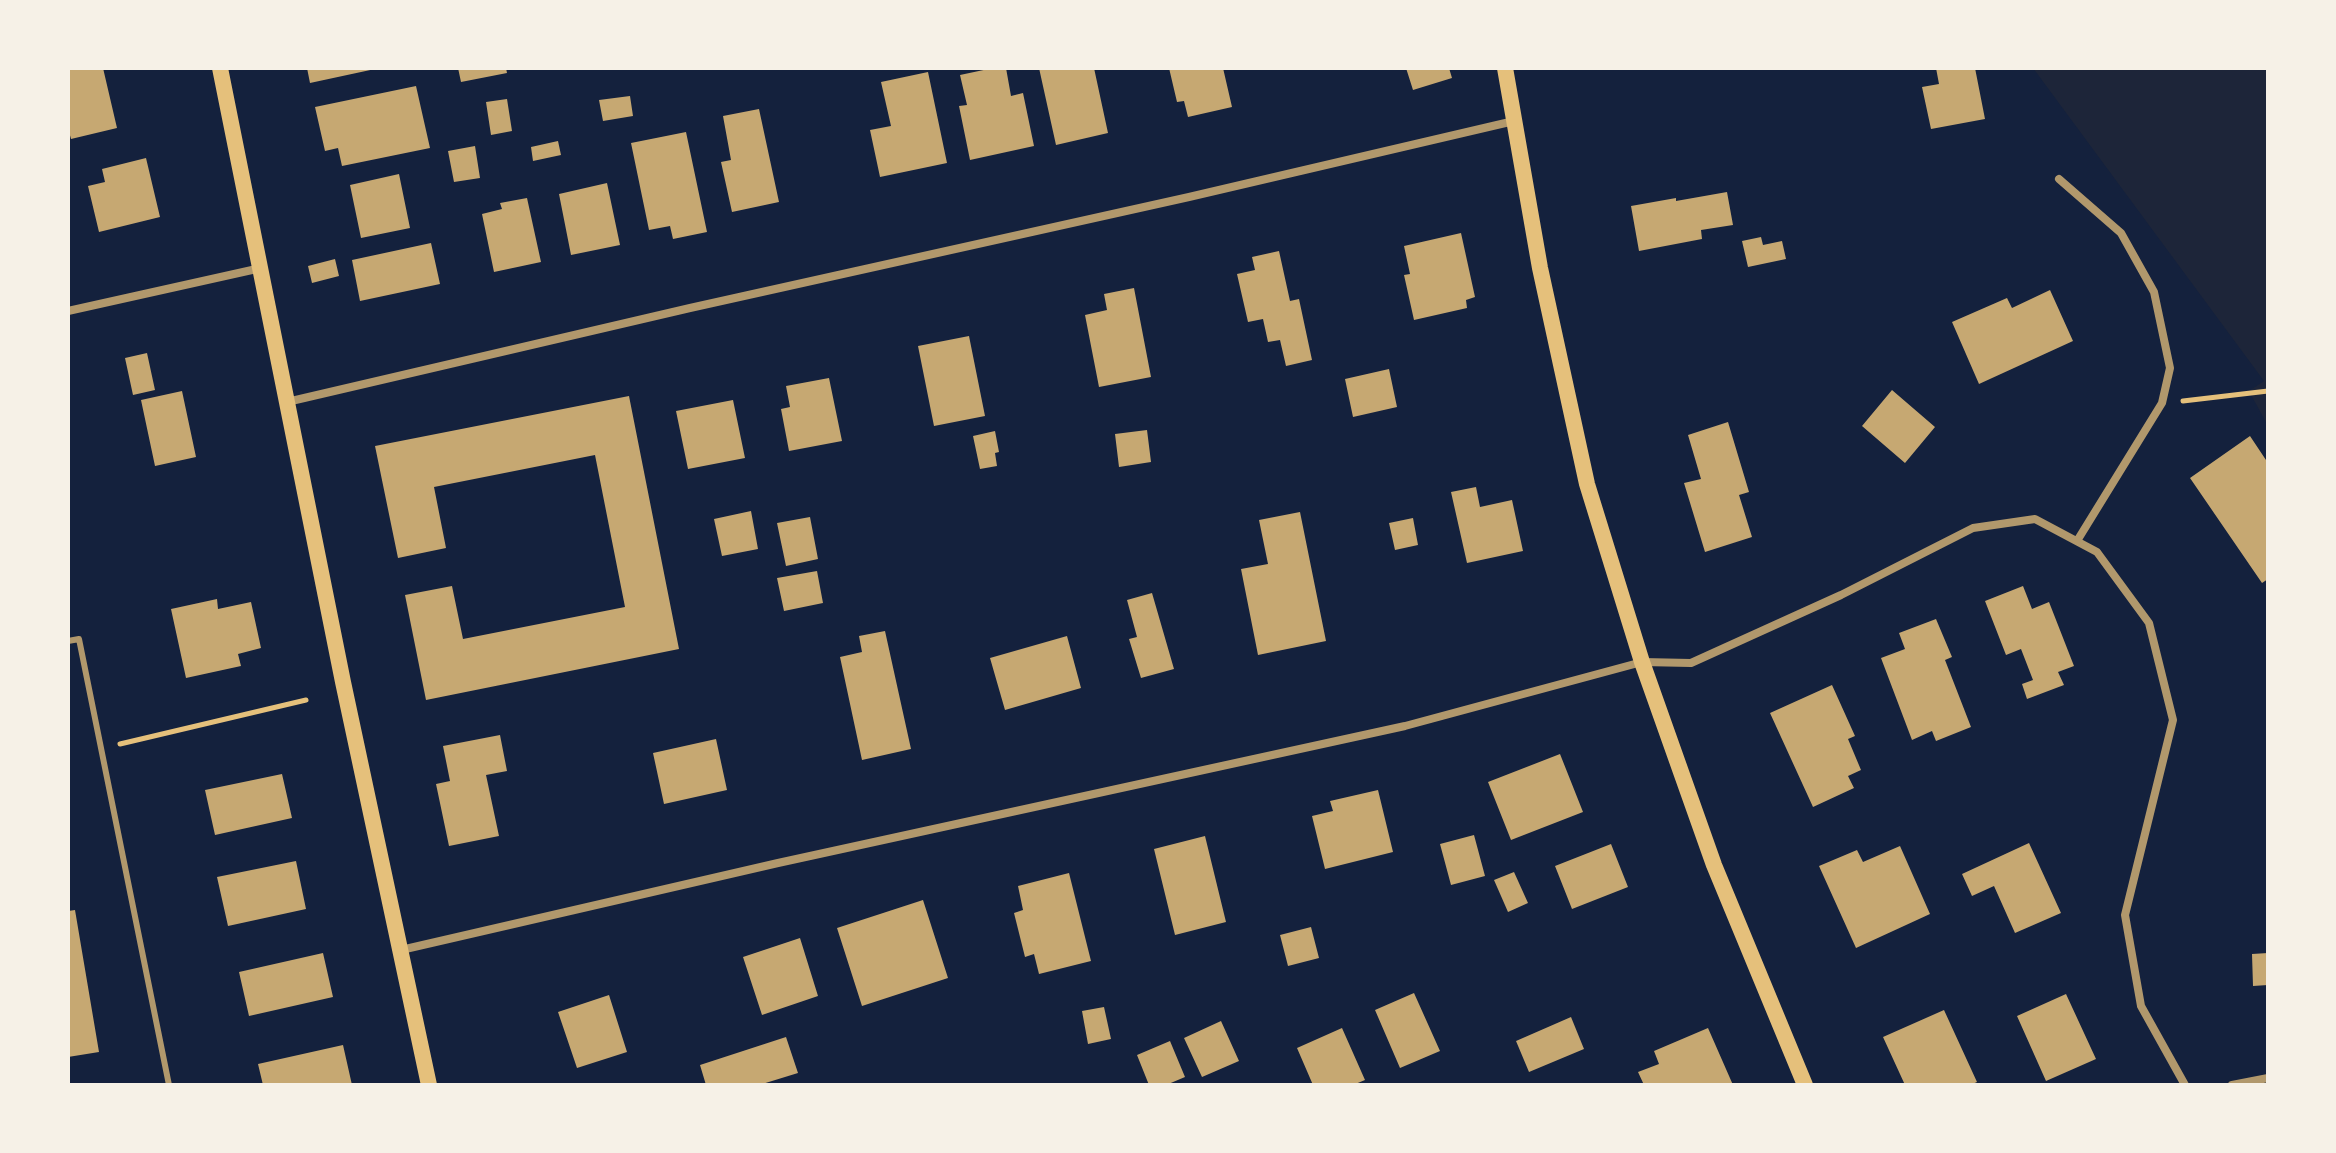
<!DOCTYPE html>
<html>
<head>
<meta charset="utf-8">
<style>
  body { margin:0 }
  #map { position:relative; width:2336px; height:1153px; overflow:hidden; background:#14213d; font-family:"Space Grotesk",sans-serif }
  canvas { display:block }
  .frame { position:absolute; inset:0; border:70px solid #f6f1e7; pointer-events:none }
</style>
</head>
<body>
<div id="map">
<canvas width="2336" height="1153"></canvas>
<div class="frame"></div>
</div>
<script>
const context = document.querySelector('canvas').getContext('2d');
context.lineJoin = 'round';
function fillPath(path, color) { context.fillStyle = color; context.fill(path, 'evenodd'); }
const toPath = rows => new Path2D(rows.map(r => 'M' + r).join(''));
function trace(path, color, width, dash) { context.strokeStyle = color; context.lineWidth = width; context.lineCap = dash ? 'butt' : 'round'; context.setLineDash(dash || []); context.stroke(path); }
const green = toPath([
  [2033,68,2268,68,2268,426,2249,391,2264,381]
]);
const building = toPath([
  [103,68,117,128,71,139,68,128,68,69],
  [307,68,375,68,375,69,310,83],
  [458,68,506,68,507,73,461,82],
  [993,68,1006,68,1011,96,1023,93,1034,146,970,160,959,106,967,105,960,75],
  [1039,68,1094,68,1108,133,1056,145],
  [1169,68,1223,68,1232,107,1188,117,1184,101,1177,102],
  [1406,68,1449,68,1452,78,1413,90],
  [1936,68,1975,68,1985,119,1931,129,1922,87,1939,84],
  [928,72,947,163,880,177,870,130,891,126,881,82],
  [416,86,430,148,342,166,338,148,325,151,315,107],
  [630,96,633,116,603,121,599,100],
  [507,99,512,131,491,135,486,102],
  [759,109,779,202,732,212,721,162,731,160,723,116],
  [686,132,707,232,673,239,670,226,649,230,631,143],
  [558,141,561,155,533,161,531,147],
  [475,146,480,178,454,182,448,151],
  [146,158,160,217,99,232,88,186,105,182,102,169],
  [399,174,410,228,361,238,350,185],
  [607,183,620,245,571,255,559,194],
  [1727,192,1733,225,1701,230,1702,239,1639,251,1631,206,1676,198,1676,201],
  [527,198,541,262,494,272,482,214,502,209,500,203],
  [1461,233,1475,297,1466,300,1467,308,1414,320,1404,275,1410,274,1404,246],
  [1761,237,1763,245,1782,241,1786,259,1748,267,1742,241],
  [431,243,440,284,360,301,352,260],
  [1279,251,1290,301,1299,299,1312,360,1286,366,1280,340,1268,342,1263,319,1248,322,1237,274,1255,270,1252,257],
  [335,259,339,276,312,283,308,266],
  [1134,288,1151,377,1099,387,1085,315,1107,310,1104,294],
  [2050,290,2073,341,1979,384,1952,322,2007,298,2012,308],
  [969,336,985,416,934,426,918,346],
  [147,353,155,390,133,395,125,358],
  [1389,369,1397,407,1353,417,1345,379],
  [829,378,842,441,789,451,781,409,790,407,786,386],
  [1892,390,1935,427,1905,463,1862,426],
  [182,391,196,457,155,466,141,400],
  [629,396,679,649,426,700,405,595,452,586,463,639,625,607,595,455,434,487,446,548,398,558,375,446],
  [733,400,745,458,688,469,676,411],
  [1728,422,1749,492,1739,495,1752,537,1705,552,1684,483,1701,479,1688,435],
  [1147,430,1151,462,1119,467,1115,434],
  [995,431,999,452,995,453,997,466,980,469,973,436],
  [2250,436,2268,463,2268,579,2262,583,2190,478],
  [1476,487,1480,507,1512,500,1523,551,1467,563,1451,492],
  [751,511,758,549,722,556,714,519],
  [1300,512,1326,641,1258,655,1241,569,1268,564,1259,520],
  [810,517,818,559,786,566,777,523],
  [1413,518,1418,545,1395,550,1389,523],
  [817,571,823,603,784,611,777,578],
  [2023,586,2032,609,2049,602,2074,666,2058,672,2064,685,2027,699,2022,684,2033,680,2021,649,2006,655,1985,601],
  [1152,593,1174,669,1141,678,1129,639,1137,637,1127,600],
  [217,599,218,609,251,602,261,648,238,654,241,666,186,678,171,609],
  [1936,619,1952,657,1945,660,1971,727,1936,741,1932,731,1912,740,1881,658,1905,649,1899,633],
  [885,631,911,749,862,760,840,657,862,652,859,636],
  [1067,636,1081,688,1005,710,990,658],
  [1832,685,1855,736,1848,739,1861,770,1848,776,1854,788,1813,807,1770,713],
  [500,735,507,771,486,775,499,836,449,846,436,784,450,781,443,746],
  [716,739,727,790,664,804,653,753],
  [1560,754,1583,812,1511,840,1488,782],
  [282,774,292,818,215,835,205,790],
  [1378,790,1393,852,1325,869,1312,816,1333,811,1330,801],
  [1474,835,1485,876,1451,885,1440,844],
  [1205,836,1226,922,1175,935,1154,849],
  [2029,843,2061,913,2015,933,1994,886,1972,896,1962,874],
  [1611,844,1628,887,1572,909,1555,866],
  [1900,846,1930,914,1856,948,1819,866,1857,850,1863,862],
  [296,861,306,909,228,926,217,877],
  [1514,872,1528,903,1508,912,1494,880],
  [1069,873,1091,961,1039,974,1034,954,1025,957,1014,913,1023,910,1018,886],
  [923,900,948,978,862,1006,837,928],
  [75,910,99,1052,68,1057,68,911],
  [1311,927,1319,958,1288,966,1280,935],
  [800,938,818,996,762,1015,743,957],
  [323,953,333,997,249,1016,239,972],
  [2268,953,2268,985,2253,986,2252,954],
  [1414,993,1440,1051,1400,1068,1375,1010],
  [2066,994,2096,1059,2046,1081,2017,1016],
  [609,995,627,1052,577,1068,558,1012],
  [1104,1007,1111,1039,1088,1044,1082,1011],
  [1944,1010,1977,1082,1970,1085,1905,1085,1883,1037],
  [1571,1017,1584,1049,1529,1072,1516,1041],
  [1221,1021,1239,1061,1202,1077,1184,1038],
  [1342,1028,1365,1080,1353,1085,1313,1085,1297,1048],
  [1708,1028,1733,1085,1644,1085,1638,1072,1659,1064,1654,1051],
  [786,1037,798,1073,759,1085,706,1085,700,1065],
  [1170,1041,1185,1077,1166,1085,1149,1085,1137,1055],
  [343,1045,352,1085,263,1085,258,1064]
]);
const path = toPath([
  [2183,401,2268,391],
  [120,744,306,700]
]);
const service = toPath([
  [68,641,79,639,169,1085]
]);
const minor = toPath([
  [2059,179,2121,233,2154,292,2170,368,2162,403,2077,541],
  [68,311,261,268],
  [287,402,690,308,1189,197,1514,121],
  [401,950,778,863,1405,726,1642,662,1691,663,1841,595,1973,528,2035,519,2097,552,2149,623,2173,720,2125,915,2141,1006,2185,1085],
  [2232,1085,2268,1078]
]);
const secondary = toPath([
  [220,68,343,682,429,1085],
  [1505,68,1540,268,1587,484,1642,662,1714,865,1805,1085]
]);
fillPath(green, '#1d2539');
fillPath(building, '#c6a872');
trace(path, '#e5c07b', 5);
trace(service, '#b1986c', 6);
trace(minor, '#b1986c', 8);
trace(secondary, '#e5c07b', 16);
</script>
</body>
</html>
